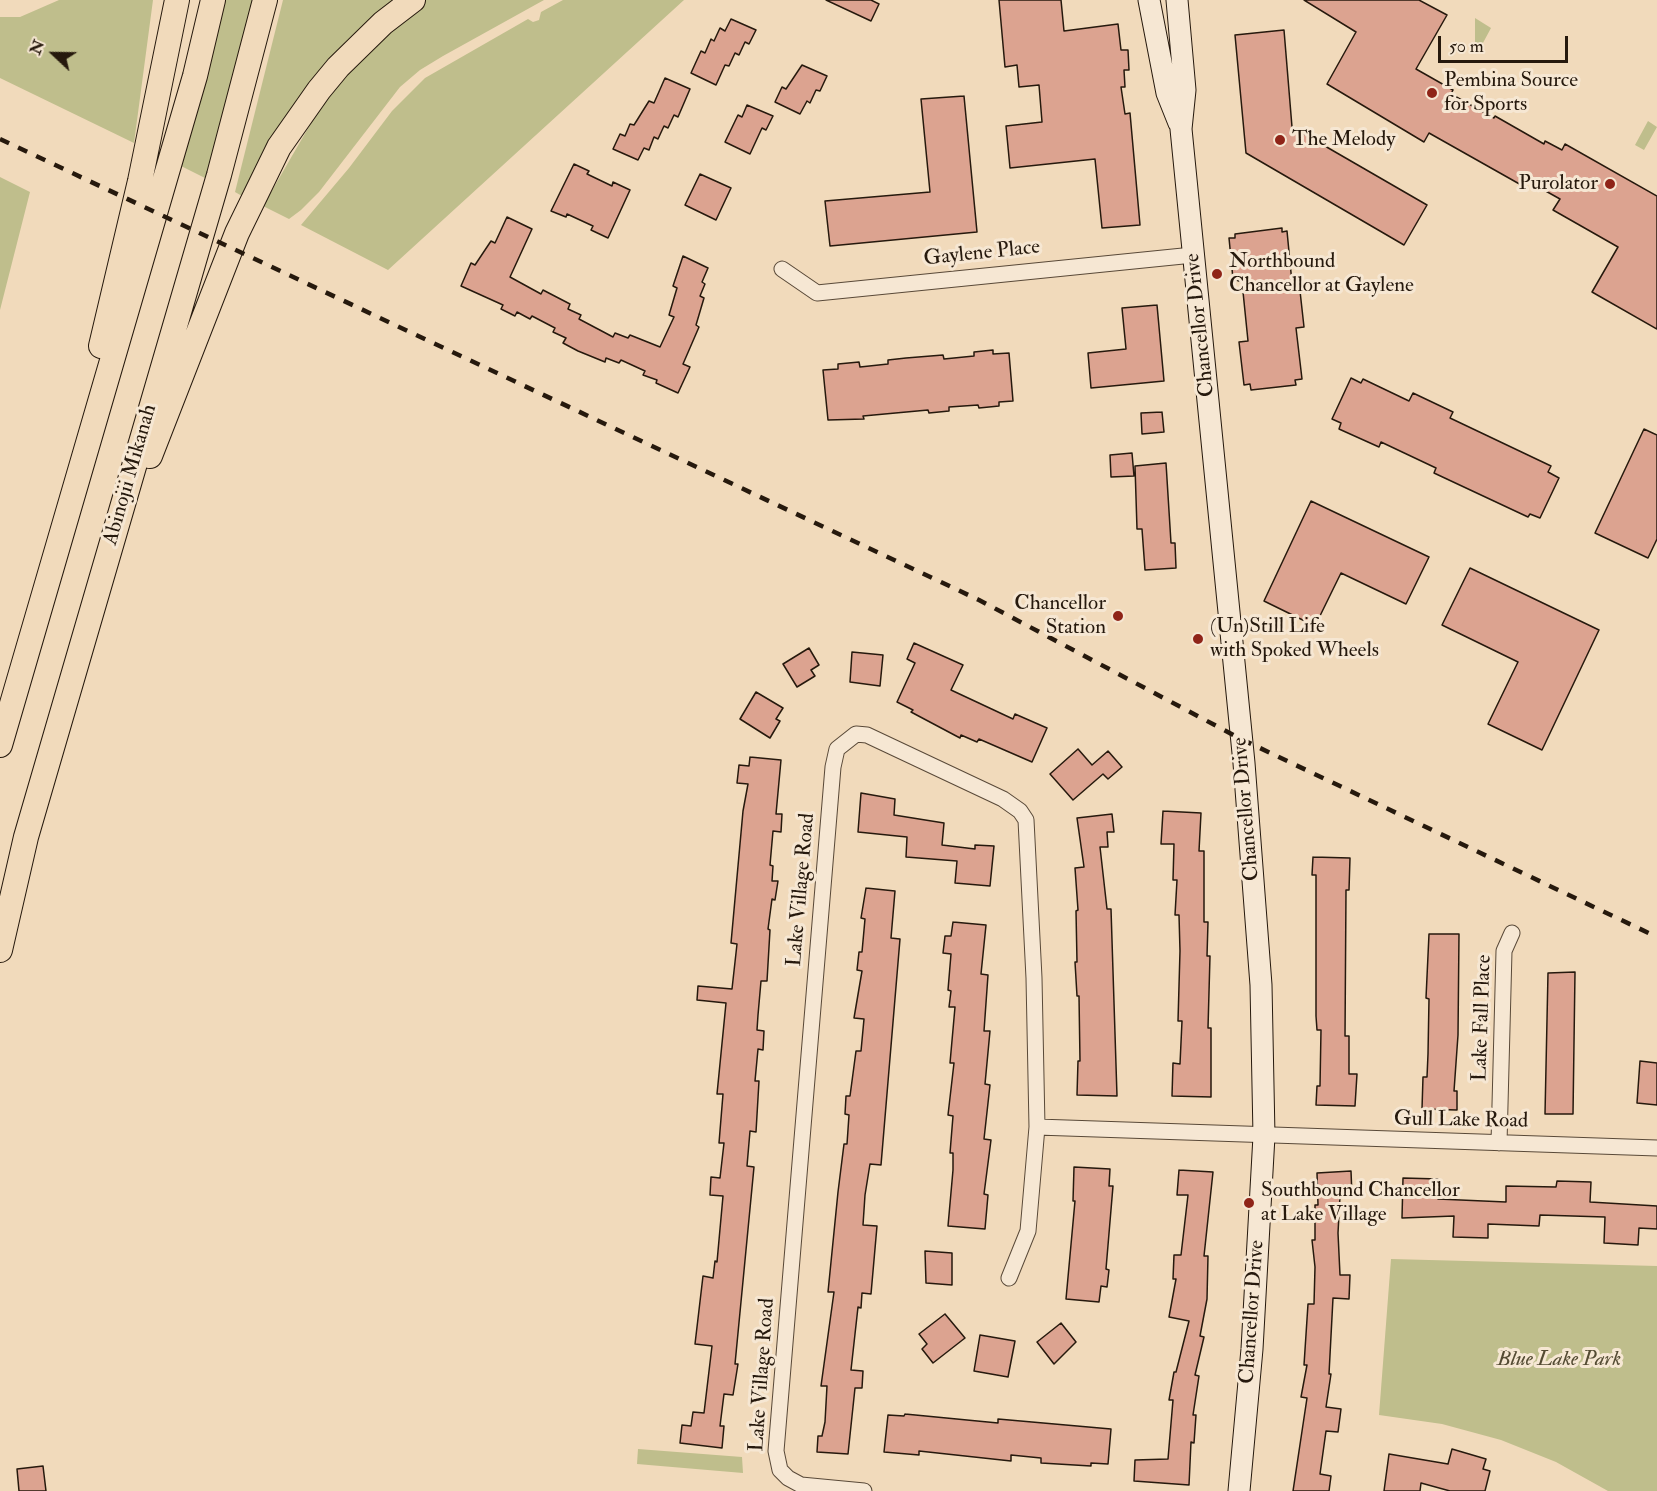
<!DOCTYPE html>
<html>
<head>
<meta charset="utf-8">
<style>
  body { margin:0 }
  #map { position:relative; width:1657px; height:1491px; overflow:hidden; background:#f1dabb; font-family:"IM FELL Double Pica",serif }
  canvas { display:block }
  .north { position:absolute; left:24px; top:24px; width:60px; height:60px; -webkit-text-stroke:4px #f6e7d3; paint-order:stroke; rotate:292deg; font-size:16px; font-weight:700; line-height:24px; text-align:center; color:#26190d }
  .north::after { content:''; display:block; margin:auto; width:21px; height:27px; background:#26190d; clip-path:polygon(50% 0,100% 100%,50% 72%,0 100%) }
  .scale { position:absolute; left:1438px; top:36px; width:130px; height:27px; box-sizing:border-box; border:3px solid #26190d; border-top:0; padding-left:8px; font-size:18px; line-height:21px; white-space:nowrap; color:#26190d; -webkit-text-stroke:4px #f6e7d3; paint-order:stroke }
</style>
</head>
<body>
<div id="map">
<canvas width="1657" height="1491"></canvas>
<div class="north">N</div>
<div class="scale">50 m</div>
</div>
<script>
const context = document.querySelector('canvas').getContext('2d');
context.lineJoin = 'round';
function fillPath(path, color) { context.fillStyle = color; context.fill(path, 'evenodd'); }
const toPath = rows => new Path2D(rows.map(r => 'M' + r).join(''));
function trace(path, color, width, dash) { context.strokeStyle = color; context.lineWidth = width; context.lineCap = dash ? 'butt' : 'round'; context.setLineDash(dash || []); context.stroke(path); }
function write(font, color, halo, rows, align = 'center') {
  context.font = font + ' "IM FELL Double Pica",serif'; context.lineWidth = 6; context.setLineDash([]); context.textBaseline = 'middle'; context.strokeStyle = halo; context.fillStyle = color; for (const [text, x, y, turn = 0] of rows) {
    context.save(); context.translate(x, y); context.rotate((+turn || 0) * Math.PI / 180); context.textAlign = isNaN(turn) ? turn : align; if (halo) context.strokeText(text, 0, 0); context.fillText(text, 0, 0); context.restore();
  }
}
const green = toPath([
  [59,0,153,0,134,143,0,78,0,17,20,17],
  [225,0,253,0,207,179,181,166,199,104],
  [283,0,398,0,242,196,235,192],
  [424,0,544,0,443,56,420,70,400,87,319,192,301,210,289,219,263,206,314,118,342,78],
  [563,0,684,0,388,270,301,225,349,168,392,111,425,78,528,19,533,22,539,20,541,12],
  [1475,18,1491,28,1477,54,1475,47],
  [1648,121,1657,127,1644,150,1635,145],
  [0,177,30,192,0,310],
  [1391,1259,1657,1266,1657,1491,1608,1491,1556,1462,1501,1440,1442,1424,1379,1415],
  [638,1449,742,1457,743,1473,637,1464]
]);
const building = toPath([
  [826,0,871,0,879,4,871,21,826,0],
  [999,0,1061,0,1064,31,1118,24,1121,50,1128,50,1129,70,1124,70,1125,87,1121,87,1125,114,1130,113,1140,225,1102,228,1095,159,1010,168,1006,126,1042,122,1039,85,1019,87,1017,65,1005,67,999,0],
  [1304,0,1419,0,1447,15,1416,69,1453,90,1451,94,1494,118,1495,116,1544,144,1545,141,1562,150,1565,144,1657,196,1657,329,1592,292,1618,247,1553,210,1560,199,1526,180,1523,186,1429,133,1424,142,1327,84,1356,32,1304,0],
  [731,19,756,30,749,44,745,42,739,55,735,53,729,66,725,65,716,85,691,73,701,51,705,53,711,39,714,41,720,28,725,31,731,19],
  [1284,30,1292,127,1427,205,1404,245,1246,153,1235,35,1284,30],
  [802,65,827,76,820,91,816,90,810,103,807,101,800,114,775,102,782,87,786,89,802,65],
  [665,78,690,89,678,117,674,115,668,128,664,126,658,139,654,137,649,150,644,148,638,160,613,149,620,134,625,136,630,124,634,125,649,101,654,103,665,78],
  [964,96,977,232,830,246,825,201,930,192,921,99,964,96],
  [747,105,773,116,766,130,762,128,750,154,725,142,738,115,742,117,747,105],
  [574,164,589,171,587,174,612,186,613,182,630,190,608,238,591,230,593,226,567,214,566,217,551,211,574,164],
  [700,174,731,188,716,220,685,205,700,174],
  [507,217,532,229,510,277,541,294,543,290,570,304,568,309,581,315,579,319,613,337,615,333,628,338,630,335,660,347,674,317,669,315,677,288,673,286,683,256,708,268,702,282,705,284,700,296,704,298,696,325,699,327,683,364,690,367,678,393,656,383,657,380,643,375,645,371,621,360,619,363,606,358,605,362,578,351,563,343,566,338,553,332,555,328,532,316,530,319,517,312,515,316,501,309,503,305,461,286,471,263,475,265,491,241,495,243,507,217],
  [1282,228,1282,232,1287,231,1292,283,1299,282,1304,327,1296,328,1302,379,1295,380,1296,385,1251,390,1250,384,1244,385,1239,342,1248,341,1242,282,1233,279,1229,238,1235,238,1235,234,1282,228],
  [1157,305,1164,381,1091,388,1088,353,1126,349,1122,308,1157,305],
  [993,350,993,354,1009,353,1013,401,999,402,999,406,979,408,978,405,949,407,949,411,929,413,928,410,863,416,864,419,828,420,823,370,838,369,838,364,859,362,860,367,888,364,888,360,906,358,943,355,944,359,974,356,974,352,993,350],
  [1351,378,1361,383,1363,379,1409,401,1413,393,1453,412,1450,418,1551,466,1548,472,1559,478,1540,518,1530,514,1528,517,1434,473,1436,468,1381,442,1379,447,1339,429,1341,423,1332,419,1351,378],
  [1162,412,1164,432,1142,434,1141,413,1162,412],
  [1644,429,1657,435,1657,539,1648,558,1595,533,1644,429],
  [1132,453,1134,476,1111,477,1110,455,1132,453],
  [1166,463,1171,543,1175,543,1176,568,1145,570,1142,529,1137,529,1135,466,1166,463],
  [1311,501,1429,557,1406,604,1341,573,1315,626,1264,601,1311,501],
  [1470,568,1599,630,1542,750,1488,724,1518,662,1442,625,1470,568],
  [914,643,963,665,951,690,1013,719,1015,714,1047,728,1032,762,979,739,977,742,961,735,960,738,911,712,913,710,897,702,915,663,907,659,914,643],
  [809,648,819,665,811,670,815,676,797,687,783,664,809,648],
  [852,652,883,655,880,686,850,682,852,652],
  [756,692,783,708,776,719,780,721,770,738,740,719,756,692],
  [1078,749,1092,765,1108,751,1122,767,1108,779,1103,774,1073,800,1050,774,1078,749],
  [750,757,781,760,776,814,782,814,781,832,773,831,770,865,773,866,772,881,778,881,775,900,772,899,768,929,770,930,767,981,761,981,758,1015,757,1030,764,1031,763,1050,758,1049,755,1081,759,1081,756,1132,750,1131,747,1166,754,1167,735,1364,738,1364,733,1395,724,1394,720,1426,724,1426,722,1448,680,1443,682,1425,691,1426,693,1412,704,1413,712,1346,695,1344,703,1276,713,1278,715,1261,717,1262,723,1196,710,1195,711,1177,720,1178,724,1143,719,1143,723,1094,717,1094,726,1003,697,1000,698,986,732,989,737,944,731,943,743,811,748,784,737,783,739,765,749,766,750,757],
  [861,793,895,799,894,815,944,823,942,845,975,849,975,845,994,846,990,886,955,883,957,861,906,857,907,837,858,832,861,793],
  [1163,811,1201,813,1199,851,1204,851,1204,922,1208,922,1207,956,1210,956,1208,1028,1211,1028,1211,1097,1172,1096,1173,1063,1180,1064,1182,1021,1178,1021,1180,951,1179,915,1175,915,1177,880,1173,880,1174,844,1161,844,1163,811],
  [1112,814,1114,832,1107,832,1108,847,1100,847,1107,909,1111,909,1117,1096,1077,1095,1078,1061,1080,1061,1079,996,1077,996,1075,962,1077,962,1076,911,1078,910,1075,868,1084,867,1077,818,1112,814],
  [1313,857,1350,858,1349,890,1346,890,1345,1036,1349,1036,1349,1074,1357,1074,1355,1106,1316,1105,1317,1086,1320,1086,1321,1030,1317,1030,1316,1016,1316,875,1312,875,1313,857],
  [866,888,895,891,891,938,900,939,881,1165,870,1164,865,1195,863,1225,877,1226,871,1294,862,1293,861,1308,858,1307,851,1370,863,1371,862,1388,855,1388,848,1454,817,1452,818,1436,822,1436,825,1422,827,1386,821,1386,834,1292,828,1292,838,1192,844,1144,847,1144,849,1115,845,1114,846,1096,850,1096,856,1051,861,1051,864,1019,854,1018,862,971,857,970,859,952,862,952,865,919,861,918,866,888],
  [953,922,986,925,981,974,988,975,984,1031,990,1031,985,1084,990,1085,984,1139,991,1140,984,1194,988,1195,985,1229,948,1226,953,1170,953,1153,950,1153,953,1116,948,1115,954,1063,950,1063,955,1007,949,1007,951,991,948,990,951,954,943,953,945,936,951,936,953,922],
  [1429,934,1459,934,1458,1035,1454,1091,1457,1091,1457,1110,1422,1109,1423,1077,1427,1077,1428,1054,1429,999,1426,998,1429,934],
  [1575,972,1573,1114,1545,1114,1548,973,1575,972],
  [1640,1061,1657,1063,1657,1105,1637,1103,1640,1061],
  [1074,1167,1110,1169,1109,1186,1113,1186,1106,1269,1109,1270,1107,1287,1101,1286,1099,1302,1066,1299,1075,1201,1073,1201,1074,1167],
  [1179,1170,1213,1172,1204,1256,1208,1256,1207,1299,1200,1336,1204,1337,1195,1375,1199,1376,1193,1415,1196,1415,1194,1443,1191,1442,1189,1485,1134,1481,1135,1460,1168,1459,1173,1400,1169,1400,1174,1372,1176,1372,1189,1321,1169,1317,1176,1279,1173,1279,1174,1255,1181,1255,1188,1195,1177,1195,1179,1170],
  [1351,1171,1352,1196,1340,1196,1338,1233,1340,1275,1350,1275,1349,1299,1333,1298,1329,1374,1331,1374,1326,1407,1341,1409,1338,1432,1326,1431,1320,1474,1331,1476,1329,1491,1293,1491,1307,1398,1301,1397,1307,1365,1304,1365,1308,1304,1314,1304,1315,1267,1312,1240,1315,1240,1315,1205,1318,1205,1317,1173,1351,1171],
  [1403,1178,1439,1179,1438,1199,1506,1202,1506,1186,1556,1187,1557,1181,1591,1182,1590,1202,1657,1206,1657,1229,1639,1228,1638,1245,1604,1243,1605,1217,1540,1215,1539,1226,1488,1224,1488,1238,1453,1237,1454,1216,1402,1218,1403,1178],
  [925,1251,952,1253,952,1285,926,1283,925,1251],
  [945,1314,965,1338,933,1363,922,1349,927,1344,919,1334,945,1314],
  [1061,1323,1076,1342,1054,1364,1037,1342,1061,1323],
  [980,1335,1015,1341,1008,1377,974,1371,980,1335],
  [905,1414,998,1423,998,1419,1111,1429,1108,1464,1091,1463,1091,1466,1041,1463,1041,1458,1011,1455,1011,1461,919,1451,919,1455,884,1452,888,1415,904,1416,905,1414],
  [1452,1449,1486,1459,1483,1469,1490,1471,1485,1491,1450,1491,1421,1483,1420,1491,1384,1491,1389,1454,1448,1464,1452,1449],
  [43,1466,46,1491,19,1491,17,1469,43,1466]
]);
const street = toPath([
  [782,269,817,293,1193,255],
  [1499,1143,1504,951,1512,933],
  [1009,1278,1028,1231,1037,1127],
  [864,1491,801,1485,788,1478,780,1470,776,1451,833,767,837,749,856,734,867,735,1003,799,1020,811,1026,820,1034,978,1037,1127,1657,1148]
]);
const secondary = toPath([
  [1149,0,1167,93,1179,123],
  [1177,0,1185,90,1181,129,1244,763,1261,985,1264,1136,1252,1349,1239,1491]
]);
const primary = toPath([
  [101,346,140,181,177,0],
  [150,456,237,233,279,147,319,90,338,67,383,23,413,0],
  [0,745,195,76,213,0],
  [0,950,26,837,219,175,265,0]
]);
const rail = toPath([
  [0,139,979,600,1241,739,1657,937]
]);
const markers = [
  [1432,93,6,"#8f2418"],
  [1280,140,6,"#8f2418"],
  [1610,184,6,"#8f2418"],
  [1217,274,6,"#8f2418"],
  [1118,616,6,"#8f2418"],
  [1198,639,6,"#8f2418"],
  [1249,1203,6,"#8f2418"]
];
const poiNames = [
  ["Pembina Source",1444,81],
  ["for Sports",1444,105],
  ["The Melody",1292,140],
  ["Purolator",1598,184,"right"],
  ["Northbound",1229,262],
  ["Chancellor at Gaylene",1229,286],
  ["Chancellor",1106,604,"right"],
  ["Station",1106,628,"right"],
  ["(Un)Still Life",1210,627],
  ["with Spoked Wheels",1210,651],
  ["Southbound Chancellor",1261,1191],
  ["at Lake Village",1261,1215]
];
const streetNames = [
  ["Gaylene Place",982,254,-6],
  ["Chancellor Drive",1201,325,-96],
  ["Abinojii Mikanah",131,475,-74],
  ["Chancellor Drive",1247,809,-95],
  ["Lake Village Road",802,890,-85],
  ["Lake Fall Place",1483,1018,-88],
  ["Gull Lake Road",1461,1121,1],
  ["Chancellor Drive",1253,1312,-86],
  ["Lake Village Road",763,1375,-86]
];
const parkNames = [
  ["Blue Lake Park",1559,1360]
];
fillPath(green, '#bfbe8c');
fillPath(building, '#dca390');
trace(building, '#26190d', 1.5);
trace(street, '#594938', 17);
trace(secondary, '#26190d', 23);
trace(primary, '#26190d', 26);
trace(street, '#f6e7d3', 15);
trace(secondary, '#f6e7d3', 21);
trace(primary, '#f1dabb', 24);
trace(rail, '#26190d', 4.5, [10, 10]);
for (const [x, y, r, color] of markers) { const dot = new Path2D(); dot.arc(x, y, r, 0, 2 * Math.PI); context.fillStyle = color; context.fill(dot); trace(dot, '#f6e7d3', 2); }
write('21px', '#26190d', '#f6e7d3', poiNames, 'left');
write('21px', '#26190d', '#f6e7d3', streetNames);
write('italic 21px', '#544b33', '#f6e7d3', parkNames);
</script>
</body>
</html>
